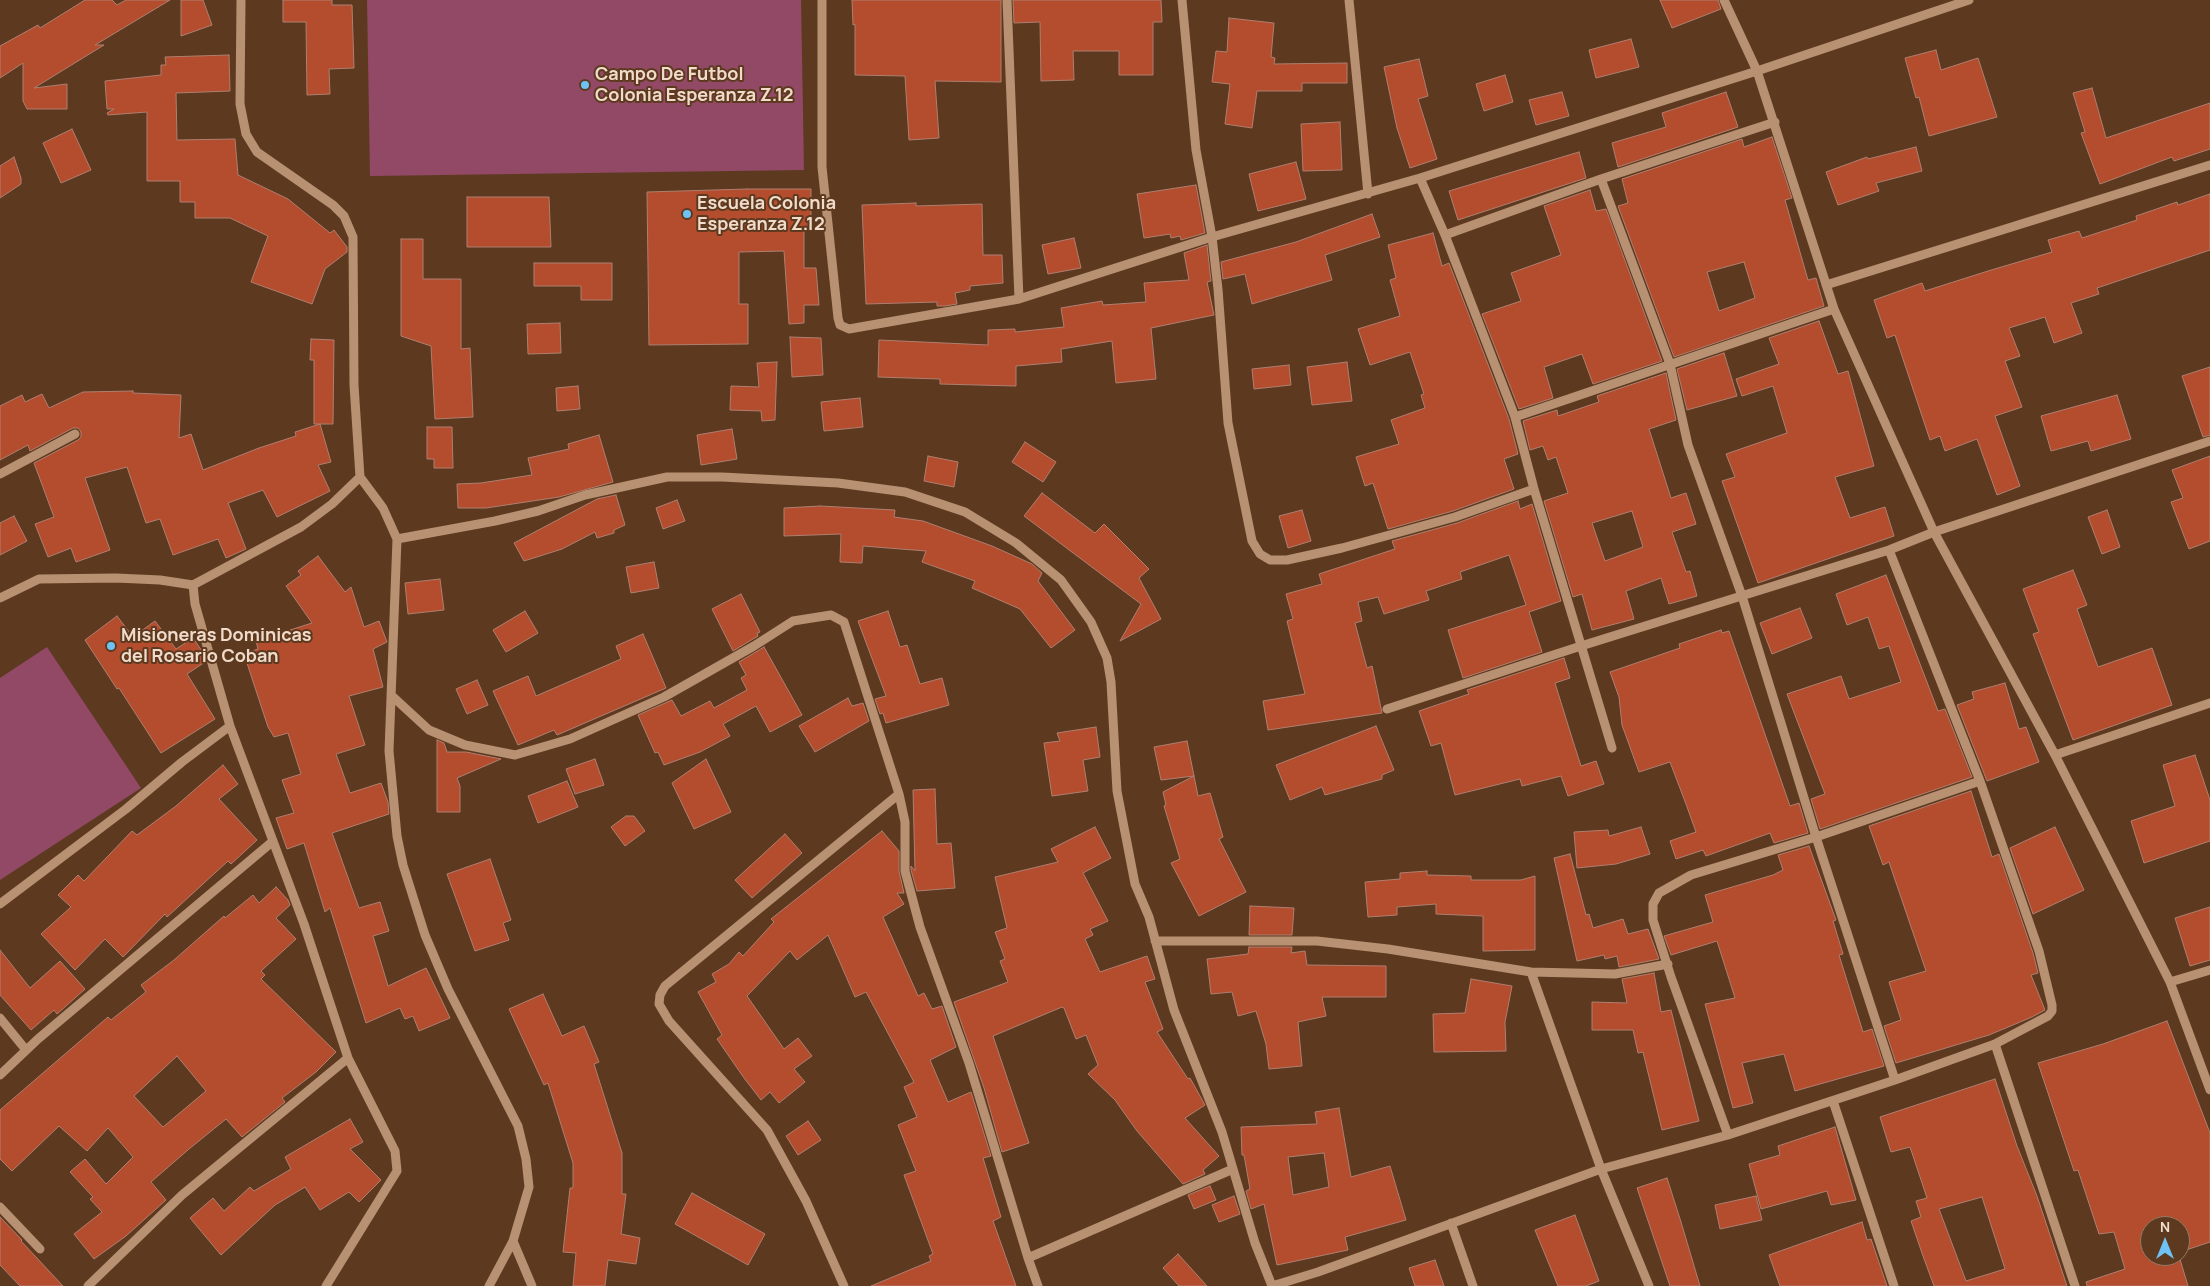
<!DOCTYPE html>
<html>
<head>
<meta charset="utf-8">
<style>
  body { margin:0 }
  #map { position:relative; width:2210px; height:1286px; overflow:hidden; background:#5d3a1f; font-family:Manrope,sans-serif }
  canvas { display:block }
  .north { position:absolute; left:2140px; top:1216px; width:50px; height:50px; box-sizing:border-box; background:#5d3a1f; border:1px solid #987a64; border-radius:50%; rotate:0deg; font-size:14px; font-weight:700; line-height:20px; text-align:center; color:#f1dbcb }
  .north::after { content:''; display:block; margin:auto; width:18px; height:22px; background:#6fc2f4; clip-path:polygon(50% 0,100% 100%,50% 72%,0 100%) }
</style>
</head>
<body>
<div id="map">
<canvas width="2210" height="1286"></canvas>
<div class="north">N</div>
</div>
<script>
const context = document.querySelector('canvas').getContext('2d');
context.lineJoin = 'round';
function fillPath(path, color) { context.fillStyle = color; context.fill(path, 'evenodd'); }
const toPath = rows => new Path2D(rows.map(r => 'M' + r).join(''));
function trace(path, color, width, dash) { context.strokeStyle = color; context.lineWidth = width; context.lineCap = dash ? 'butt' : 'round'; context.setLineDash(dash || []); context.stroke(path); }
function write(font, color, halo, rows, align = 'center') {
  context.font = font + ' Manrope,sans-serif'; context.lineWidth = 4; context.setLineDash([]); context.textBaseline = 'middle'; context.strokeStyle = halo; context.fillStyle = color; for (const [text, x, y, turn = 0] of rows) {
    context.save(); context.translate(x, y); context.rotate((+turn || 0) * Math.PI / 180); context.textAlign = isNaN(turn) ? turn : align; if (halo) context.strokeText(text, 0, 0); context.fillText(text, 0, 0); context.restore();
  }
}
const green = toPath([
  [367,0,801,0,804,170,370,176],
  [47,647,141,788,0,880,0,678]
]);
const building = toPath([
  [85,0,112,0,117,5,126,0,170,0,95,45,104,45,34,88,67,84,67,109,27,109,23,101,23,63,0,78,0,46,38,25,40,28,85,0],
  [181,0,203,0,212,25,181,36,181,0],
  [283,0,332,0,332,5,352,5,354,68,329,69,330,94,307,95,306,22,283,22,283,0],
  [852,0,1001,0,1001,82,935,81,939,138,909,140,905,76,855,75,855,24,853,25,852,0],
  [1013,0,1161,0,1162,22,1153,22,1153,75,1119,75,1119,51,1073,51,1074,80,1041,81,1040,22,1014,23,1013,0],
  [1660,0,1718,0,1721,9,1672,28,1660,0],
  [1229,18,1274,23,1271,57,1275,58,1274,64,1347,63,1347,83,1302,83,1302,91,1257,91,1252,128,1225,124,1230,84,1212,82,1216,51,1227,52,1229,18],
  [1631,39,1639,67,1596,78,1589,50,1631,39],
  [1936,50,1941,70,1978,58,1997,117,1929,136,1919,97,1916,98,1905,58,1936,50],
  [229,55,230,91,176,93,177,140,235,139,238,175,288,199,330,233,334,230,347,247,347,252,325,269,312,304,251,282,268,236,230,218,195,218,195,202,180,202,180,181,147,181,147,112,108,115,107,113,114,109,107,109,105,81,161,75,161,65,166,65,165,57,229,55],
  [1419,59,1428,96,1418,99,1437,159,1410,168,1397,128,1384,67,1419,59],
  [1505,75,1513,102,1484,111,1476,84,1505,75],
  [2092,88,2106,138,2210,103,2210,149,2174,161,2172,157,2100,184,2081,133,2085,132,2073,93,2092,88],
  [1562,92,1569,116,1536,125,1529,100,1562,92],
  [1726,92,1738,127,1618,167,1612,143,1666,127,1662,113,1726,92],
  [1340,122,1342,170,1303,171,1301,124,1340,122],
  [72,129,91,170,61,183,43,143,72,129],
  [1772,137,1792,198,1785,200,1808,280,1816,278,1824,306,1674,357,1618,206,1628,203,1622,179,1742,139,1744,147,1772,137],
  [1744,262,1755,298,1719,311,1707,272,1744,262],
  [1916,147,1922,171,1876,183,1879,191,1838,205,1826,172,1867,157,1868,159,1916,147],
  [1579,152,1586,178,1458,220,1449,191,1579,152],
  [14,157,21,178,21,184,0,198,0,166,14,157],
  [1296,162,1306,199,1258,211,1249,174,1296,162],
  [1196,185,1205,233,1181,240,1180,236,1171,238,1170,234,1144,238,1137,194,1196,185],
  [747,189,811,189,811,229,804,229,804,268,816,268,819,305,804,305,804,323,789,324,784,251,739,252,739,304,748,304,748,344,649,345,647,192,747,189],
  [1590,190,1596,211,1606,209,1662,361,1593,384,1582,354,1544,367,1553,398,1519,409,1482,314,1521,301,1511,273,1561,255,1544,206,1590,190],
  [2210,194,2210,250,2097,288,2099,294,2071,303,2082,333,2054,343,2045,317,2009,328,2020,356,2005,361,2022,407,1995,416,2020,486,1997,495,1977,439,1945,451,1940,436,1930,440,1895,335,1887,338,1874,300,1922,283,1925,291,1988,271,2052,252,2048,240,2079,231,2082,238,2137,220,2136,216,2177,202,2178,205,2210,194],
  [467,197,549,197,551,247,467,247,467,197],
  [916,203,916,206,982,204,983,255,1002,255,1003,283,970,286,970,290,955,293,957,304,945,306,937,306,937,302,866,304,862,205,916,203],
  [1372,214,1380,237,1325,255,1332,280,1252,304,1245,274,1223,279,1221,262,1296,242,1372,214],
  [1433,233,1442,266,1449,263,1509,419,1518,454,1504,459,1514,489,1453,511,1388,529,1373,483,1365,486,1356,457,1399,444,1391,420,1425,408,1421,395,1424,394,1410,352,1370,365,1358,329,1400,316,1390,280,1396,278,1388,245,1433,233],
  [1074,238,1081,268,1048,274,1042,245,1074,238],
  [401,239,423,239,423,279,461,279,461,349,470,348,473,417,435,419,431,346,401,336,401,239],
  [1207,245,1211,281,1207,282,1214,315,1151,328,1156,379,1116,383,1112,341,1061,349,1062,362,1016,366,1016,386,940,384,940,379,878,377,879,340,988,345,988,330,1015,329,1015,332,1064,327,1061,308,1102,301,1103,305,1146,302,1144,283,1189,280,1184,253,1207,245],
  [534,263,612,263,612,300,581,300,581,286,534,286,534,263],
  [1819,321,1838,374,1848,371,1874,466,1835,477,1850,518,1885,507,1894,536,1758,583,1722,481,1735,477,1726,454,1787,433,1773,386,1742,396,1736,379,1779,364,1769,338,1819,321],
  [560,323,561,353,528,354,527,324,560,323],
  [790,337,821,338,823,375,792,377,790,337],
  [311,339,334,340,333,424,314,424,314,360,310,360,311,339],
  [1724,353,1737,396,1687,410,1677,369,1724,353],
  [777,362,775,420,762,421,761,411,730,410,731,386,759,387,757,363,777,362],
  [1347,362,1352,401,1312,405,1307,367,1347,362],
  [1289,365,1291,385,1254,389,1252,369,1289,365],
  [2210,367,2210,435,2203,437,2182,376,2210,367],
  [1666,373,1676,420,1649,429,1671,498,1686,493,1696,524,1672,532,1686,572,1690,571,1697,596,1669,604,1661,578,1626,591,1634,619,1592,630,1582,594,1573,597,1544,501,1568,493,1556,457,1548,460,1543,446,1530,450,1523,421,1557,410,1558,416,1599,402,1597,396,1666,373],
  [1632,511,1643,547,1605,561,1592,523,1632,511],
  [578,386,580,409,557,411,556,388,578,386],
  [133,391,133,393,181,395,179,438,191,434,203,470,259,448,296,436,295,432,320,424,331,462,318,465,330,491,277,517,263,490,228,503,246,549,226,558,218,539,173,555,160,519,146,523,127,467,85,478,110,550,76,562,71,548,48,557,35,524,54,517,34,463,78,440,81,437,81,432,78,428,73,428,30,451,28,445,0,460,0,406,22,395,25,402,42,394,49,408,83,392,133,391],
  [2117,395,2131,439,2091,451,2088,441,2051,451,2041,416,2117,395],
  [860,398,863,427,824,431,821,402,860,398],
  [427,427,452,427,453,468,434,468,434,459,427,459,427,427],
  [732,429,737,459,701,465,697,435,732,429],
  [599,435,613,482,559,497,486,508,458,508,457,484,481,483,532,475,528,458,569,449,568,444,599,435],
  [1025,442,1056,462,1043,482,1012,462,1025,442],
  [928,456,958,462,954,487,924,481,928,456],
  [2210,456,2210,541,2189,549,2171,502,2183,498,2172,470,2210,456],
  [1042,493,1095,533,1104,524,1149,569,1139,578,1161,619,1120,641,1141,604,1024,516,1042,493],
  [616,495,625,525,614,530,614,533,597,538,595,532,562,549,524,561,514,543,597,499,616,495],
  [677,500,685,521,663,529,656,508,677,500],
  [1518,501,1520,509,1532,504,1561,601,1529,612,1542,652,1463,678,1448,630,1526,605,1509,555,1460,572,1462,579,1426,591,1429,600,1384,614,1378,597,1358,602,1362,621,1355,623,1367,668,1372,666,1382,713,1268,730,1263,701,1305,694,1287,621,1293,619,1286,594,1322,584,1319,574,1395,549,1392,541,1457,523,1518,501],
  [820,506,895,510,894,517,923,521,992,546,1032,564,1042,573,1038,581,1075,630,1051,648,1020,609,972,588,975,581,922,562,926,551,863,546,862,563,840,562,841,534,784,536,784,508,820,506],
  [1302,510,1311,541,1288,548,1279,516,1302,510],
  [2107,510,2120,547,2102,554,2088,517,2107,510],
  [14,516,27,541,0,555,0,523,14,516],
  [318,556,345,592,351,587,364,627,379,621,387,642,373,649,383,687,349,696,365,745,336,754,350,793,381,783,388,802,389,814,332,833,359,908,380,902,389,931,373,936,388,986,426,968,444,1005,450,1018,419,1031,413,1016,405,1019,400,1008,366,1023,330,908,325,912,304,843,287,849,276,818,294,813,282,780,301,774,288,733,274,737,268,727,244,654,258,649,256,641,312,623,286,586,301,575,298,571,318,556],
  [654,562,659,588,631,593,626,567,654,562],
  [2073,570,2087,605,2077,609,2098,667,2152,648,2172,705,2073,740,2033,634,2039,632,2023,589,2073,570],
  [1886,575,1938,711,1945,709,1972,777,1820,829,1811,799,1825,794,1787,694,1841,676,1849,699,1901,682,1889,646,1879,649,1868,617,1847,625,1836,594,1886,575],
  [440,579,444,610,408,614,405,583,440,579],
  [741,594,760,632,757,633,758,636,733,651,712,609,741,594],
  [1800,608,1812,638,1772,654,1760,623,1800,608],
  [525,611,538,633,506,652,493,630,525,611],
  [888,611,900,647,907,645,920,684,942,678,949,705,886,723,883,713,880,714,875,699,886,696,858,621,888,611],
  [117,616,133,637,155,621,176,649,193,638,202,651,205,662,187,674,215,719,161,753,119,688,117,689,85,640,117,616],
  [1721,630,1722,633,1729,631,1790,806,1799,803,1808,833,1774,843,1770,833,1706,856,1703,850,1676,859,1670,841,1696,832,1686,804,1670,762,1639,772,1622,725,1619,697,1610,672,1680,648,1679,644,1721,630],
  [643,634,666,688,557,735,554,730,518,745,493,691,528,676,536,696,621,659,616,646,643,634],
  [764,647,802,715,770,732,756,706,723,724,730,736,700,752,664,765,658,752,655,753,638,715,672,700,681,716,710,701,714,708,747,690,741,678,746,675,739,662,764,647],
  [1564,658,1570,678,1555,683,1572,738,1581,766,1596,761,1604,784,1568,796,1561,776,1522,786,1520,779,1455,795,1441,743,1431,746,1419,711,1469,694,1467,690,1564,658],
  [477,680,488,705,467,714,456,689,477,680],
  [2005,683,2019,729,2026,727,2039,762,1987,781,1957,705,1974,699,1972,692,2005,683],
  [848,698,852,706,863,703,869,721,815,752,799,726,848,698],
  [1376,726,1394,770,1382,775,1382,779,1325,795,1322,787,1290,800,1276,765,1376,726],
  [1096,727,1100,757,1083,760,1088,791,1052,796,1044,743,1060,741,1057,733,1096,727],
  [437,740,444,743,447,752,466,752,501,759,457,778,460,786,460,812,437,812,437,740],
  [1187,741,1194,776,1161,780,1154,747,1187,741],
  [2195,755,2210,800,2210,841,2144,863,2131,821,2175,806,2163,765,2195,755],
  [595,759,604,785,575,794,566,769,595,759],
  [706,759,731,812,694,829,672,783,706,759],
  [223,765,238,784,219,799,257,840,231,864,228,861,167,917,165,914,123,957,105,939,75,970,41,934,71,907,58,895,78,875,84,881,132,831,137,835,176,806,223,765],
  [1194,776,1198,796,1210,793,1223,837,1219,839,1246,892,1199,916,1171,863,1180,859,1164,806,1166,805,1163,792,1194,776],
  [567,781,578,807,538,823,528,796,567,781],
  [935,789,937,844,951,843,955,888,917,891,911,870,911,866,915,871,913,790,935,789],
  [1971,791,1992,857,1999,854,2033,953,2038,973,2031,975,2045,1010,2032,1017,1989,1035,1896,1063,1884,1026,1901,1020,1889,982,1926,971,1889,862,1883,865,1869,826,1971,791],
  [626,816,634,816,645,831,625,846,611,827,626,816],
  [1095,827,1111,858,1083,873,1108,921,1090,929,1093,935,1085,939,1100,972,1147,956,1155,979,1145,982,1163,1029,1157,1032,1188,1079,1190,1078,1205,1105,1185,1118,1219,1156,1203,1170,1205,1174,1183,1184,1137,1131,1115,1100,1088,1074,1098,1065,1086,1035,1076,1039,1064,1008,1062,1007,993,1036,1029,1143,1002,1152,984,1088,954,1002,1008,982,1000,961,1005,959,995,932,1007,928,995,877,1058,862,1051,849,1095,827],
  [1641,827,1650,854,1616,864,1577,868,1574,832,1608,830,1609,836,1641,827],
  [2055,827,2084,890,2033,914,2010,848,2055,827],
  [882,831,899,851,899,871,904,893,897,893,904,904,883,917,918,996,924,993,932,1009,942,1006,956,1047,930,1060,948,1102,971,1092,991,1156,983,1158,1001,1217,993,1221,1016,1286,871,1286,931,1261,929,1256,933,1254,904,1175,916,1171,898,1125,917,1117,904,1087,914,1082,866,992,855,997,828,935,797,960,790,951,747,996,784,1049,798,1038,812,1056,794,1069,805,1082,779,1103,770,1092,761,1100,744,1078,717,1039,722,1035,698,992,716,982,712,974,729,964,739,952,743,956,774,922,771,919,882,831],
  [785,834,802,853,752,898,735,880,785,834],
  [1809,846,1836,920,1833,921,1843,954,1839,955,1863,1032,1872,1029,1884,1066,1795,1091,1784,1054,1742,1063,1753,1103,1733,1108,1705,1004,1735,998,1717,941,1671,955,1664,936,1713,922,1705,895,1773,875,1783,870,1778,855,1809,846],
  [1570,854,1586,915,1589,914,1593,928,1623,919,1628,934,1648,929,1659,959,1619,967,1617,956,1605,959,1604,955,1577,961,1554,858,1570,854],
  [490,859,511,920,503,923,509,940,475,951,447,874,490,859],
  [1427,871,1427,875,1471,876,1471,880,1521,880,1535,876,1535,950,1483,951,1483,916,1436,914,1436,904,1397,907,1397,915,1368,917,1365,882,1400,879,1400,873,1427,871],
  [276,887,288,900,290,905,276,918,296,939,261,971,265,975,261,979,336,1052,316,1072,282,1098,285,1102,242,1137,226,1119,189,1149,151,1182,166,1200,126,1236,94,1259,74,1234,102,1212,90,1199,93,1197,70,1172,85,1159,106,1184,133,1157,108,1128,87,1151,59,1126,12,1171,0,1159,0,1110,108,1017,111,1020,146,992,141,985,174,960,224,916,225,918,253,895,259,903,276,887],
  [177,1056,206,1091,163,1127,134,1096,177,1056],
  [1250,906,1294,908,1292,935,1249,935,1250,906],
  [2210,907,2210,960,2190,966,2175,918,2210,907],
  [1249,947,1292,947,1291,953,1305,951,1307,965,1386,966,1386,997,1322,997,1326,1016,1298,1022,1302,1066,1269,1069,1266,1044,1256,1011,1238,1016,1232,992,1211,994,1207,959,1248,954,1249,947],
  [0,950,30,988,60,961,85,989,57,1014,54,1010,31,1030,0,995,0,950],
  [1654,973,1661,1012,1671,1010,1699,1121,1662,1130,1643,1052,1638,1053,1633,1030,1592,1030,1592,1002,1627,1003,1622,979,1654,973],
  [1471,979,1512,986,1505,1022,1506,1051,1434,1052,1433,1014,1465,1013,1471,979],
  [543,994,562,1036,584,1026,599,1062,594,1064,622,1153,622,1194,626,1194,621,1234,640,1238,636,1264,608,1260,605,1286,573,1286,576,1253,563,1252,570,1188,573,1188,573,1163,548,1083,544,1085,509,1009,543,994],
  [2167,1021,2210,1133,2210,1242,2180,1252,2180,1226,2150,1226,2150,1256,2179,1256,2188,1286,2087,1286,2086,1282,2125,1269,2114,1232,2099,1234,2078,1170,2074,1171,2038,1063,2103,1044,2167,1021],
  [1995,1079,2017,1146,2037,1196,2067,1286,1934,1286,1923,1256,1911,1221,1921,1217,1916,1201,1927,1198,1910,1147,1891,1152,1880,1117,1995,1079],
  [1982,1197,2005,1269,1966,1281,1939,1209,1982,1197],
  [1339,1108,1351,1177,1390,1166,1406,1220,1345,1237,1348,1250,1277,1265,1264,1204,1251,1209,1246,1191,1250,1189,1244,1155,1242,1155,1241,1127,1317,1124,1315,1112,1339,1108],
  [1324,1153,1329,1187,1293,1195,1288,1157,1324,1153],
  [350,1119,363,1142,350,1149,381,1180,359,1202,349,1192,320,1210,305,1187,275,1205,221,1255,190,1218,213,1198,224,1211,250,1187,254,1191,291,1169,285,1157,350,1119],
  [808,1121,821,1140,798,1155,786,1136,808,1121],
  [1835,1127,1856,1200,1831,1205,1827,1191,1761,1209,1749,1164,1780,1155,1778,1146,1835,1127],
  [1667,1178,1681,1222,1700,1286,1670,1286,1637,1188,1667,1178],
  [1210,1186,1216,1200,1194,1209,1188,1195,1210,1186],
  [692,1193,765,1234,748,1265,675,1224,692,1193],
  [1234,1196,1240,1214,1219,1222,1212,1205,1234,1196],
  [1756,1196,1762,1220,1720,1229,1715,1205,1756,1196],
  [1575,1215,1599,1281,1586,1286,1558,1286,1535,1230,1575,1215],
  [0,1217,22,1240,21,1241,63,1286,20,1286,0,1265,0,1217],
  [1862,1222,1867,1240,1871,1239,1887,1286,1780,1286,1769,1255,1862,1222],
  [1178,1254,1207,1286,1179,1286,1163,1268,1178,1254],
  [1435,1260,1444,1286,1415,1286,1409,1268,1435,1260]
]);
const minor = toPath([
  [241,0,240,104,246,134,257,152,333,205,344,216,353,237,354,385,360,477,383,508,397,539,389,751,397,836,403,865,425,935,448,989,518,1126,526,1159,529,1187,513,1241,489,1286],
  [822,0,822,167,838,318,840,325,849,329,1019,299,1212,237,1420,178,1757,71,1969,0],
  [1007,0,1019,299],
  [1182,0,1196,150,1212,237,1218,289,1228,423,1252,541,1260,554,1270,560,1287,560,1342,548,1455,517,1534,489],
  [1349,0,1368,194],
  [1724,0,1757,71,1834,309,1934,532,2055,755,2170,982,2210,1090],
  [1420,178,1445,235,1515,417,1534,489,1612,748],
  [1601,179,1670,364,1688,445,1742,596,1816,837,1895,1080],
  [1445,235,1601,179,1775,122],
  [1826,285,2210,165],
  [1515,417,1834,309],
  [0,474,75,434],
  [397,539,495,521,538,511,585,495,667,477,722,477,838,483,905,492,965,512,1016,543,1061,580,1091,622,1107,658,1111,682,1117,791,1135,884,1149,917,1174,1010,1222,1132,1255,1243,1272,1286],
  [193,585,195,604,230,726,304,924,348,1058,395,1151,397,1171,326,1286],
  [0,598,39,579,116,578,160,580,193,585,301,527,332,504,360,477],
  [391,695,429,730,465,745,515,755,570,739,664,697,754,646,793,621,831,615,844,622,899,794,905,822,905,871,920,927,969,1063,1028,1258,1038,1286],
  [1387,709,1581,646,1889,550,1934,532,2210,441],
  [2055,755,2210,703],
  [0,904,126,809,182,762,230,726],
  [1155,941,1317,941,1388,949,1531,972,1615,974,1668,964],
  [1531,972,1601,1169,1649,1286],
  [2170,982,2210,970],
  [0,1018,26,1050],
  [1995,1044,2075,1286],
  [0,1075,38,1039,272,842],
  [1833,1101,1894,1286],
  [1728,1135,1671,977,1653,920,1653,904,1659,893,1691,875,1816,837,1980,781],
  [0,1207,40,1249],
  [1451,1223,1473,1286],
  [513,1241,532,1286],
  [1028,1258,1233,1169],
  [88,1286,182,1195,348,1058],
  [844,1286,806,1201,767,1130,669,1021,659,1004,660,995,665,986,899,794],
  [1272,1286,1318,1272,1601,1169,1728,1135,1895,1080,1995,1044,2048,1016,2052,1011,2052,1005,2039,951,1980,781,1889,550]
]);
const markers = [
  [585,85,5,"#6fc2f4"],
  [687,214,5,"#6fc2f4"],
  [111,646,5,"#6fc2f4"]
];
const poiNames = [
  ["Campo De Futbol",595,75],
  ["Colonia Esperanza Z.12",595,96],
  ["Escuela Colonia",697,204],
  ["Esperanza Z.12",697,225],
  ["Misioneras Dominicas",121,636],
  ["del Rosario Coban",121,657]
];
fillPath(green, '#914965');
fillPath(building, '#b44c2e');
trace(building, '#af7f70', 1);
trace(minor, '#b89072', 9);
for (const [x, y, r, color] of markers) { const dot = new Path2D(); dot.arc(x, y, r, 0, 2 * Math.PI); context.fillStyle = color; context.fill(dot); trace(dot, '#5d3a1f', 2); }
write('bold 18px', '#f1dbcb', '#5d3a1f', poiNames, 'left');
</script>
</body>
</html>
